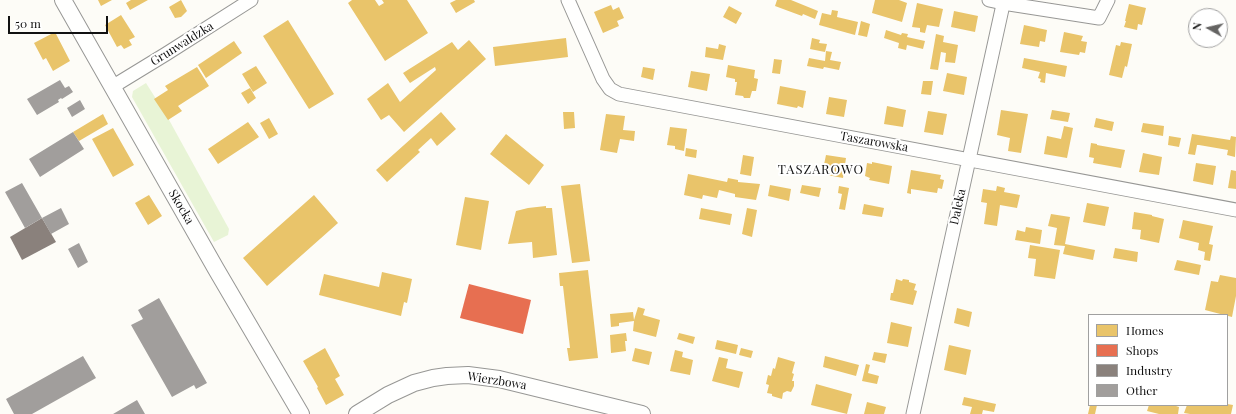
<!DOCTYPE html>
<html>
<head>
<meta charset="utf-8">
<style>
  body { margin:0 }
  #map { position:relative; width:1236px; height:414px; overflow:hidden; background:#fdfcf7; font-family:"Playfair Display",serif }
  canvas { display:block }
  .legend { position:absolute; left:1088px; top:314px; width:140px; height:92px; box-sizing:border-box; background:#fff; border:1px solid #a0a0a0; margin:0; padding:5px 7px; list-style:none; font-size:12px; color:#111 }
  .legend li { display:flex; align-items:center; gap:8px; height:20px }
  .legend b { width:20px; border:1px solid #a0a0a0 }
  .north { position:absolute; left:1188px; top:8px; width:40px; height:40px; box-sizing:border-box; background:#fff; border:1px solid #a0a0a0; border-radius:50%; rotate:278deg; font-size:11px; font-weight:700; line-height:16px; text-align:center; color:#111 }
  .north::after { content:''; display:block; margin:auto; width:14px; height:18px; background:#646362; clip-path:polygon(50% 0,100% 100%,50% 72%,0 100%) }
  .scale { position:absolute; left:8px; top:16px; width:100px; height:18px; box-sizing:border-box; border:2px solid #111; border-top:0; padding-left:5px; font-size:12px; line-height:14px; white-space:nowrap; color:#111; -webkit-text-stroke:3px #fff; paint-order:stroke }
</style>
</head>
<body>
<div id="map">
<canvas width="1236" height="414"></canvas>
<ul class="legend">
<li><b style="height:11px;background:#e9c46a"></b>Homes</li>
<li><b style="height:11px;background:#e76f51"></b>Shops</li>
<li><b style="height:11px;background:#8a817c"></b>Industry</li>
<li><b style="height:11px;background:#a19e9c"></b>Other</li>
</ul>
<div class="north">N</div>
<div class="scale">50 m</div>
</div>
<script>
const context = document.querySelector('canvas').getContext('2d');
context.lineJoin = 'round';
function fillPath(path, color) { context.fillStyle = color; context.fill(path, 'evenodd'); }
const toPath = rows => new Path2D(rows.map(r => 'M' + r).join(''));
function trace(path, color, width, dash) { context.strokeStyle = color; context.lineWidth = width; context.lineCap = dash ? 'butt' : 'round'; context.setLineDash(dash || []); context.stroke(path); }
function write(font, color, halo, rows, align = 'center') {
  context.font = font + ' "Playfair Display",serif'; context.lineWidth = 4; context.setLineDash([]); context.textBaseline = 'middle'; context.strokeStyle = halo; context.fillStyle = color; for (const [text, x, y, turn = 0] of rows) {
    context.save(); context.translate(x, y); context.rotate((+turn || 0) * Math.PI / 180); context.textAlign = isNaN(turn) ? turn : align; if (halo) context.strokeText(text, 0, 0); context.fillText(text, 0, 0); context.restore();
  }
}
const green = toPath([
  [146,83,168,118,229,229,228,235,214,242,132,97,133,91]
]);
const homes = toPath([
  [98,0,112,0,101,6],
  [131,0,148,0,130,10,126,3],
  [181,0,187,11,181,17,175,18,169,7],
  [352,0,375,0,379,6,384,3,382,0,407,0,428,33,385,61,348,3],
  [456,0,474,0,475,2,456,13,450,3],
  [777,0,791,0,818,11,815,19,803,14,802,16,775,6],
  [875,0,899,0,907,3,902,22,872,13],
  [917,3,943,9,939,27,927,25,925,33,920,32,920,28,912,27],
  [1129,4,1146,8,1142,25,1138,24,1137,30,1124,27,1126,21,1125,21],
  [611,5,613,10,619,7,624,18,617,21,619,26,603,33,594,12],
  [729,6,742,13,736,24,723,17],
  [832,10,838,11,837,17,858,22,855,35,819,25,822,13,831,15],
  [954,11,978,16,975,32,951,27],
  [121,15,135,37,129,40,132,45,124,49,121,45,117,47,105,25],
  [288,20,334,94,309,109,263,36],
  [861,21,870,24,867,37,858,35],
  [1024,25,1047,30,1045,42,1040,41,1039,47,1020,44],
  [886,30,901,35,902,33,908,34,907,37,925,41,923,49,907,45,906,50,898,48,899,43,884,38],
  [55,32,70,61,53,71,46,58,43,60,34,43],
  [1064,32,1083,36,1081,41,1087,42,1085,53,1080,52,1079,55,1060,52],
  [936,34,944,36,943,42,958,45,955,63,945,62,946,53,941,52,938,70,930,69],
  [566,38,568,57,495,66,493,47],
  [812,38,820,40,819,43,827,44,825,52,810,49],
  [469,40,486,59,404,132,389,115,381,120,367,99,388,83,400,102,436,70,435,67,410,83,403,73,452,42,458,50],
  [234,41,242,53,206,78,198,65],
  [1121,42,1132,44,1127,67,1125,66,1122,78,1109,75,1116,45,1120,46],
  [719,44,726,46,723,60,705,57,706,47,718,49],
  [826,51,832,52,830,60,841,62,839,70,824,67,823,69,807,66,809,58,825,61],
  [1024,58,1067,66,1065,77,1046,73,1045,83,1040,82,1041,79,1038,78,1040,72,1022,68],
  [774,59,782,60,780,74,772,73],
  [728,65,755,70,754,78,758,79,756,91,752,91,750,98,744,98,743,96,735,95,737,82,735,82,735,79,726,77],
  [256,66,267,83,253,92,242,74],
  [197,67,209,86,178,106,182,111,168,120,154,99,168,90,165,86],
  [643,67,655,69,653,80,641,77],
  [691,71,710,74,707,91,688,87],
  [947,73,967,77,964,95,943,91],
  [923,81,933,81,931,95,921,94],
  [780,86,806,91,803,108,798,106,797,108,777,104],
  [250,88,256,98,248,104,241,93],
  [829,97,847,100,844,117,826,114],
  [887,106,906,110,903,127,884,124],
  [1001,110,1028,114,1021,153,1008,151,1010,138,997,135],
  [1052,110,1070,113,1068,122,1050,119],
  [928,111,947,114,943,135,924,132],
  [441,112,456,129,437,146,431,138,418,150,420,152,387,182,376,170],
  [563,112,574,112,575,128,564,129],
  [103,114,108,124,79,141,73,132],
  [606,114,625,116,623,130,635,131,634,141,620,139,617,153,600,150],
  [269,118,278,134,269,139,260,123],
  [1096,118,1114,122,1112,131,1094,127],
  [248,122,259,137,218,164,208,149],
  [1143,123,1164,126,1163,136,1141,132],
  [1064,126,1073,128,1067,158,1044,154,1047,136,1061,139],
  [670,127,687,129,684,151,675,149,675,146,667,145],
  [113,128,134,165,113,177,92,139],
  [506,134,544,165,529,185,490,154],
  [1192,134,1230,140,1231,136,1236,137,1235,157,1227,155,1228,150,1199,145,1197,145,1195,155,1188,154],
  [1169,136,1181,138,1179,147,1168,145],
  [1091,143,1097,144,1097,145,1125,150,1121,168,1093,163,1094,158,1089,157],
  [686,148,697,150,696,158,685,156],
  [1143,153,1162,157,1159,175,1139,172],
  [743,155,754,157,751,176,740,174],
  [826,155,846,158,843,178,822,174],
  [872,162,892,166,889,184,869,180,870,178,865,176,867,163,872,164],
  [1196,163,1216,166,1213,185,1193,181],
  [911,170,941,175,940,179,944,180,942,189,938,188,937,193,911,189,911,194,907,193],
  [1231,170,1236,171,1236,189,1228,188],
  [688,174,727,182,728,178,738,180,738,182,760,184,756,200,735,197,735,194,719,190,717,198,703,195,702,199,684,195],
  [580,184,590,261,572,263,561,186],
  [770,185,791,189,789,201,768,196],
  [802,185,821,188,819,197,800,193],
  [839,186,849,188,845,210,839,209,842,194,838,193],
  [997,186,1005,188,1004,192,1020,195,1017,208,1000,205,997,226,984,224,987,203,981,202,983,189,996,191],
  [149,195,162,216,148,225,135,203],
  [314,195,338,223,267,286,243,258],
  [465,197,489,201,481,250,456,245],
  [1087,203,1109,207,1105,226,1083,222],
  [864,204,884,208,882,217,862,214],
  [546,206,546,208,552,208,557,255,533,258,532,242,508,244,516,211,528,208],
  [701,208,732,214,730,225,699,219],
  [747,208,757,210,752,237,742,234],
  [1134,212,1152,215,1152,216,1164,219,1159,243,1140,239,1141,230,1132,229],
  [1051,214,1070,217,1065,244,1095,250,1093,260,1063,254,1065,246,1054,245,1057,228,1048,226],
  [1183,220,1213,226,1209,244,1213,245,1210,261,1204,260,1205,252,1198,250,1199,243,1179,238],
  [1026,227,1042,230,1040,244,1015,240,1017,230,1025,232],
  [1030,245,1060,250,1055,279,1034,276,1036,259,1028,258],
  [1115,248,1138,252,1137,262,1113,258],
  [1177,260,1201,265,1199,275,1174,270],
  [588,270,598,358,569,361,567,348,570,348,563,286,560,286,559,273],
  [382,272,412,279,407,303,404,302,401,316,319,295,324,274,379,287],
  [1220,275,1236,278,1236,296,1232,317,1205,310,1211,281,1218,282],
  [896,279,902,281,903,279,909,280,909,282,916,284,914,290,917,291,913,305,890,300,891,293,893,293],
  [638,307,645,309,643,315,660,320,656,337,633,331,634,321,619,323,619,326,611,327,610,314,633,312,634,320],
  [957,308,972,312,969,327,954,323],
  [891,322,912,327,908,347,887,343],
  [626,333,627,341,625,341,626,351,611,353,610,335],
  [679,333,695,337,693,344,677,339],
  [717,340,738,345,736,354,715,349],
  [949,345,971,350,966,375,944,370],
  [325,348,340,376,335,379,344,395,326,405,317,388,318,387,303,361],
  [635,348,652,352,649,365,632,361],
  [741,348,753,351,751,358,739,355],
  [675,350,683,352,682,357,693,360,690,375,670,371],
  [874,352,887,354,885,363,872,360],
  [825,356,859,365,856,376,823,367],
  [719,357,728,359,726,368,743,372,739,388,712,381],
  [778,357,795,362,792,373,794,374,792,381,794,381,794,386,791,392,787,391,783,393,782,399,772,396,772,394,767,393,769,385,766,384,768,375,771,376,773,368,775,369],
  [866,364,870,365,868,373,879,376,877,384,862,381],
  [816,384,852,394,847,414,811,405],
  [964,397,996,404,994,412,983,410,982,414,970,414,972,407,962,405],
  [867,402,886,407,884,414,864,414],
  [1227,404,1233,405,1231,414,1190,414,1184,413,1187,405,1227,405],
  [1090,405,1097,405,1095,414,1088,414],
  [1149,405,1173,405,1179,407,1178,414,1159,414,1147,411]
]);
const shops = toPath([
  [469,284,531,300,523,334,460,318]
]);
const industry = toPath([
  [42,218,56,242,22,260,10,237]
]);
const building = toPath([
  [60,80,65,88,69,86,73,92,62,99,61,98,58,100,59,102,37,115,27,99],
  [80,100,85,109,72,117,67,108],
  [73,132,84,149,40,177,29,159],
  [22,183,42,218,25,228,5,192],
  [61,208,69,224,51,234,42,218],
  [79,243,88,262,78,268,68,249],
  [159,298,207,383,196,389,194,385,172,397,131,325,143,319,138,310],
  [83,356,96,378,32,414,14,414,6,399],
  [137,400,145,414,113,414]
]);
const minor = toPath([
  [568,0,603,79,610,89,619,94,1236,210],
  [989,0,1003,3,1099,18,1108,0],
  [112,87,166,54,251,0],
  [913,414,1004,0]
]);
const tertiary = toPath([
  [63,0,216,269,301,414],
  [357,414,388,395,414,383,433,378,447,376,468,375,499,379,642,414]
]);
const streetNames = [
  ["Grunwaldzka",182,44,-32],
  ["Taszarowska",874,142,10],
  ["Skocka",181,207,60],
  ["Daleka",958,207,-78],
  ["Wierzbowa",497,381,9]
];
const neighbourhoodNames = [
  ["TASZAROWO",821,170]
];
fillPath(green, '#e8f4d6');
fillPath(homes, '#e9c46a');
fillPath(shops, '#e76f51');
fillPath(industry, '#8a817c');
fillPath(building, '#a19e9c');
trace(minor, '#979795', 15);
trace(tertiary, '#979795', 18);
trace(minor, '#fffffe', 13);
trace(tertiary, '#fffffe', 16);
write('12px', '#111', '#fff', streetNames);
context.letterSpacing = '1px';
write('13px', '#111', '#fff', neighbourhoodNames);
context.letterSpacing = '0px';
</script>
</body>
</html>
